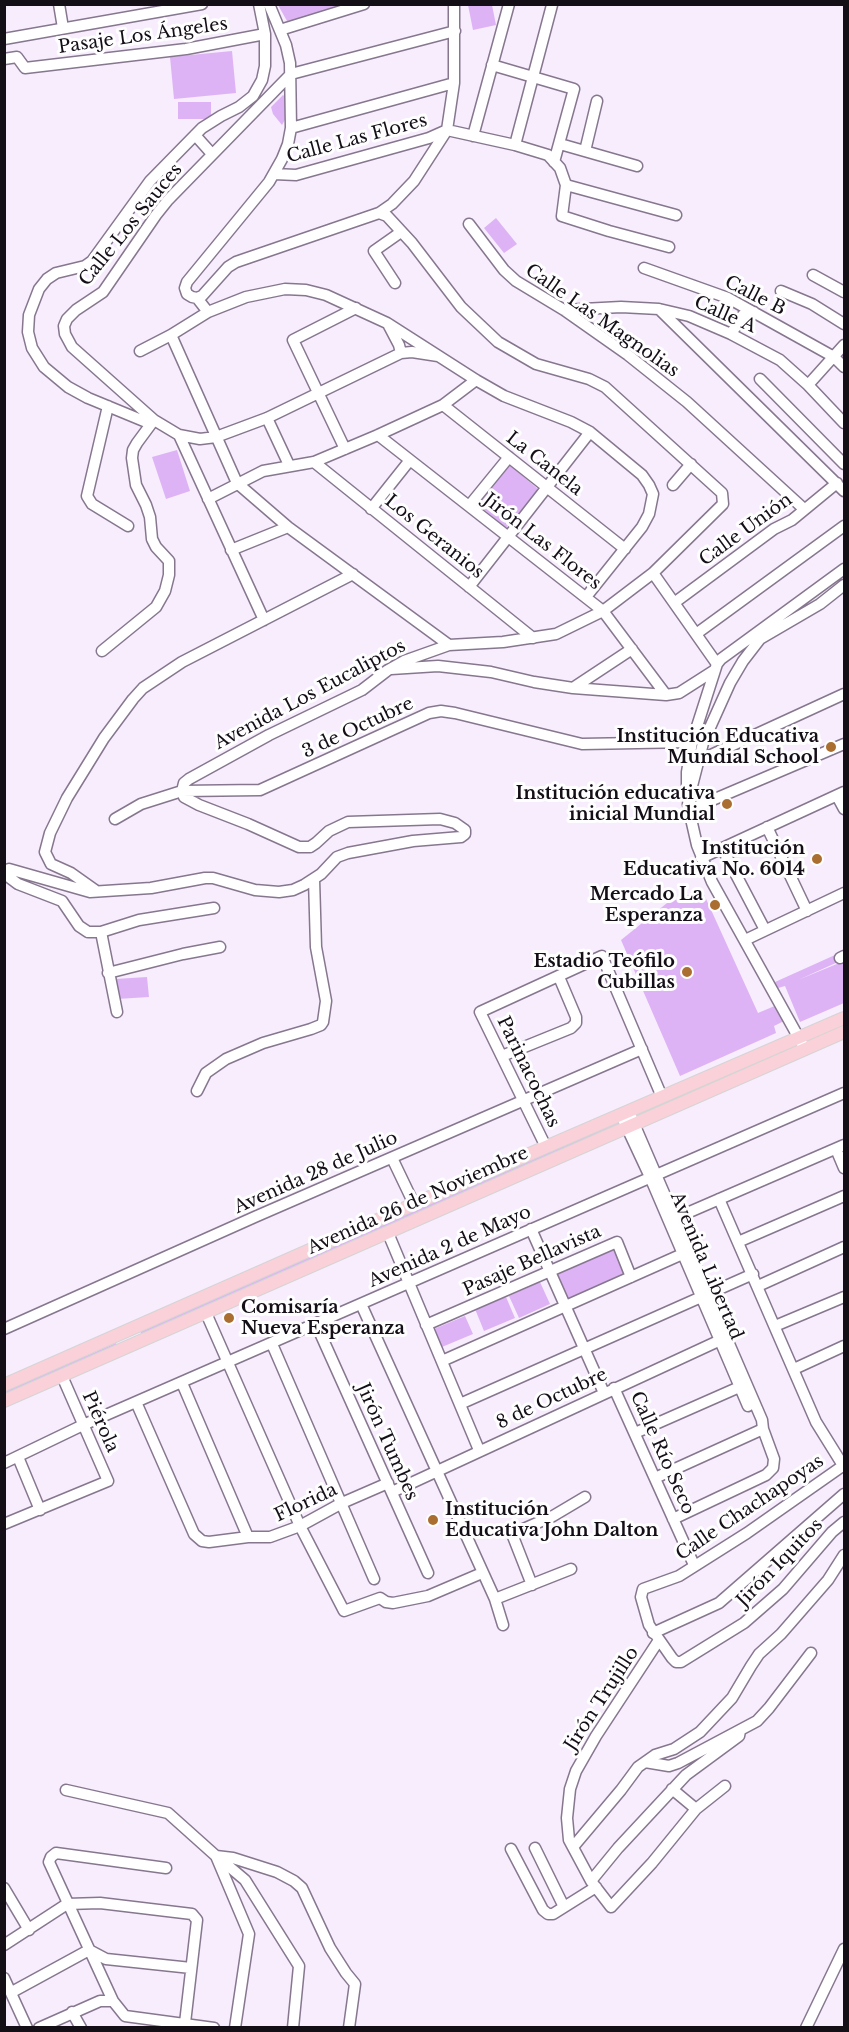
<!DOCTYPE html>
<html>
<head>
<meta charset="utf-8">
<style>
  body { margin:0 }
  #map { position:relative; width:849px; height:2032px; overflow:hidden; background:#f7edfd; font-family:"Libre Baskerville",serif }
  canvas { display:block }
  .frame { position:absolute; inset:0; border:6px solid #140e17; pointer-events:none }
</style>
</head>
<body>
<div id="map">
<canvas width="849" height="2032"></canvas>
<div class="frame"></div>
</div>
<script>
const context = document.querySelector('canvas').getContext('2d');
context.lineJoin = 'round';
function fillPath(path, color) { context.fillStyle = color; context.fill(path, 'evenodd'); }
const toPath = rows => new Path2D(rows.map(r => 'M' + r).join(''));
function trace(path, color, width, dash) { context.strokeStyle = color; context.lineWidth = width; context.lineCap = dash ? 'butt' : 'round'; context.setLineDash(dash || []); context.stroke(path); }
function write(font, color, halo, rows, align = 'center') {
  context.font = font + ' "Libre Baskerville",serif'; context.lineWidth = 6; context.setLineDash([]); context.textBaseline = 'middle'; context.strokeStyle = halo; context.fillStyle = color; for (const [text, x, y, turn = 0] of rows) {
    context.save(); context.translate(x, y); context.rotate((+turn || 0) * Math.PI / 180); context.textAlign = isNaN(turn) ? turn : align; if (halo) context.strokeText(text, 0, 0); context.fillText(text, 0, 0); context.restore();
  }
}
const green = toPath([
  [347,4,309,19,287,21,278,5],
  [468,5,492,5,496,25,473,30],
  [232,51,236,93,174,99,170,57],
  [283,95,286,98,286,118,282,125,273,114,271,107],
  [178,102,211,102,211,119,178,119],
  [496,218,517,244,504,253,484,228],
  [177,450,190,491,166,499,152,457],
  [510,465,539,490,506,528,477,504],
  [702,890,758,1013,777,1005,784,1021,774,1026,776,1033,680,1076,621,940,667,903],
  [835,955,838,962,798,980,844,961,844,1003,800,1022,785,986,778,988,775,982],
  [147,977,149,997,117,999,115,979],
  [794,1046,795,1049,638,1118,637,1114],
  [622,1119,624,1124,142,1335,140,1331],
  [616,1246,627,1274,565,1303,552,1275],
  [540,1282,550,1304,519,1318,509,1296],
  [506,1297,515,1318,484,1331,475,1309],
  [465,1316,473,1334,442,1347,434,1329],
  [116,1343,117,1346,5,1396,4,1391]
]);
const minor = toPath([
  [59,4,63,28],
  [269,4,286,45,290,63,291,128,288,144,282,159,269,182,187,282,185,288,187,294,192,297,197,298,202,296,228,267,236,262,379,213,392,204,414,181,447,130,454,83,454,4],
  [280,30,364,4],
  [4,39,202,4],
  [4,59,17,57,25,68,186,49,265,34],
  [492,65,574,89,554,162],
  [291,128,454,83],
  [195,135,212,154],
  [473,136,509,4],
  [560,144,637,166],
  [515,145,552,5],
  [585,151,597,101],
  [274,174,296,175,429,138,447,130,515,145,548,155,560,168,566,185,676,215],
  [566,185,562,216,609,231,669,247],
  [469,224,504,270,516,281,564,310,628,355,687,402,804,509],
  [644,268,728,298,834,357,844,367],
  [813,275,844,292],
  [395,283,374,251,401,232],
  [781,291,812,304,844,324],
  [197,298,208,312,246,297,285,289,306,290,326,295,387,323,476,380,504,396,571,422,590,432,642,475,649,485,653,494,649,514,642,527,586,597],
  [659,309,844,491],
  [564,310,621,307,659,309,689,316,731,334,780,360,808,385,844,423],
  [389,326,399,345,401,353],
  [731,334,743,315,754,312],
  [171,335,237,483,288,527,449,645],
  [140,351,171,335,208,312],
  [438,356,412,352,401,353,267,418,216,437,200,439,179,435,154,420,72,347,65,334,64,326,67,319,76,310,103,292,156,215,168,200,291,74,455,31],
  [760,379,844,464],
  [808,385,844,345],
  [443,405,625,549],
  [108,406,87,496,92,504,128,526],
  [267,418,289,465],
  [151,424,88,398,68,387,44,367,32,348,28,332,29,315,39,289,47,279,56,273,85,266,92,261,150,181,202,128,221,116,239,107,253,96,262,80,265,66,265,34,259,4],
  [179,435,264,620],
  [378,435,603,611,666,695],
  [345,449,293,340,356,308],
  [314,462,533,638],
  [673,485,691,464],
  [208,499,263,471,314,462,378,435,443,405,476,380],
  [469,506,509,457],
  [371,509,410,460],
  [231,550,288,527],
  [653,573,717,664],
  [469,587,590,432],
  [674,603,774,529,792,520,837,483],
  [696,634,844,526],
  [102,651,156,607,165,591,169,575,169,561,156,547,152,539,150,517,146,505,136,485,132,458,133,450,137,443,154,420],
  [391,669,438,666,491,672,534,682,573,688,666,695,679,693,715,670],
  [573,688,632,649],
  [698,761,844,694],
  [687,785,687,772,692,742,717,664,721,659,844,569],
  [182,791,184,797,199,805,248,824,299,847,310,847,316,843,329,831,348,822,440,819,455,823,465,830,465,834,461,837,413,841,348,853,337,857,321,874,304,885,293,890,279,892,255,890,213,878,205,878,151,888,90,892,9,869,5,871,6,875,18,884,62,901,79,926,88,932,101,932,139,920,214,908],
  [182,791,260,790,429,713,441,711,455,713,582,744,692,742],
  [837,796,844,809],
  [688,804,689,810,844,744],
  [115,819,141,804,182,791,184,783,189,779,269,735,362,690,388,670,404,661,449,645,503,642,556,634,603,611,653,573,723,504,722,493,605,387,589,379,536,364,498,342,461,307,412,243,387,216,379,213],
  [767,827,807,911],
  [722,848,765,930],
  [701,858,844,792],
  [95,890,71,873,51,864,45,852,50,833,67,798,104,738,133,699,143,688,182,662,353,574],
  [101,932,117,1012],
  [745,940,844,893],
  [840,958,844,956],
  [108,973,183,954,220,947],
  [805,1049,712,882,697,845,689,810,692,786,703,743,730,683,743,661,760,639,820,604,844,585],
  [502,1056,571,1028,576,1023,576,1017,559,977],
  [197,1091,206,1073,226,1059,263,1043,311,1029,321,1025,323,1022,326,1001,316,947,314,879],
  [629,1112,762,1420,763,1429,774,1459,773,1468,766,1475,673,1519],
  [621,1115,650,1177,748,1406],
  [546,1147,480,1012,602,956,662,1097],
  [836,1149,844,1168],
  [392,1158,414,1204],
  [719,1199,816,1422,844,1467],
  [671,1220,844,1145],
  [531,1229,604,1393],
  [388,1233,479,1450],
  [738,1242,844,1196],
  [758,1286,844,1247],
  [361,1304,495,1599,503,1625],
  [206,1313,300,1526,344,1611,380,1598,386,1602,393,1603,428,1596,482,1573],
  [316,1324,428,1573],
  [426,1325,617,1242,631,1277],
  [775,1326,844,1297],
  [4,1329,257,1216,642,1049],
  [272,1344,374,1579],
  [442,1361,687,1252],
  [794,1369,844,1346],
  [182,1383,248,1537],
  [614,1388,694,1565],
  [136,1402,194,1534,202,1541,209,1542,248,1537,270,1537,300,1526,342,1503,388,1483],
  [460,1404,753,1274],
  [635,1433,744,1385],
  [18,1457,40,1510],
  [4,1463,83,1425,844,1093],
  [844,1465,747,1533,679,1576,643,1589,641,1597,649,1625,672,1658,676,1662,681,1662,744,1623,783,1589,832,1532,844,1522],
  [655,1478,763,1429],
  [392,1492,727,1337],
  [4,1524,108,1481,62,1376],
  [532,1585,512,1534,553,1516,585,1497],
  [495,1599,571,1569],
  [653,1633,719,1603,844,1494],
  [659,1640,596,1736,576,1771,570,1789,567,1818,569,1840,591,1881,611,1907,652,1863,696,1809,725,1786],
  [645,1762,669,1766,678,1763,757,1721,769,1708,811,1653],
  [672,1789,696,1809],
  [66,1790,168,1813,216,1856,249,1934,235,2028],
  [573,1847,621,1790,638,1767,655,1755,674,1749,700,1732,732,1698,751,1666,759,1654,781,1634,828,1580,844,1555],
  [535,1848,564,1907],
  [511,1849,543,1910,548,1914,553,1914,596,1887],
  [216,1856,233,1858,277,1872,294,1881,302,1888,330,1948,346,1973,355,1984,349,2028],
  [219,1858,245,1880,299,1966,293,2028],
  [591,1881,618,1848,686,1775,739,1736,740,1731],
  [4,1888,29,1930],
  [4,1945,67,1904,100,1903,192,1914,197,1920,185,2023],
  [4,1978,27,2028],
  [12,1992,89,1950,106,1959,191,1968],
  [113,2001,49,1862,51,1857,56,1853,166,1868],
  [72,2012,81,2028],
  [39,2028,100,2001,113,2001,125,2016,214,2028],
  [806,2028,844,1949]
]);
const major = toPath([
  [4,1385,414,1204,844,1018],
  [4,1401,844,1032]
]);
const markers = [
  [831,747,6,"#ab6e31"],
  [727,804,6,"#ab6e31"],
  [817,859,6,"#ab6e31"],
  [715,905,6,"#ab6e31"],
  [687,972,6,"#ab6e31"],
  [229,1318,6,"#ab6e31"],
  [433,1520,6,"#ab6e31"]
];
const streetNames = [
  ["Pasaje Los Ángeles",143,36,-8],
  ["Calle Las Flores",357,139,-15],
  ["Calle Los Sauces",131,225,-51],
  ["Calle B",755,296,27],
  ["Calle A",725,315,24],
  ["Calle Las Magnolias",602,321,35],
  ["La Canela",544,464,38],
  ["Calle Unión",746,530,-36],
  ["Los Geranios",434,537,39],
  ["Jirón Las Flores",542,542,38],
  ["Avenida Los Eucaliptos",310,695,-28],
  ["3 de Octubre",358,728,-25],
  ["Parinacochas",528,1072,64],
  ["Avenida 28 de Julio",316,1173,-24],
  ["Avenida 26 de Noviembre",418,1201,-24],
  ["Avenida 2 de Mayo",450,1247,-24],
  ["Pasaje Bellavista",532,1261,-24],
  ["Avenida Libertad",706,1266,67],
  ["8 de Octubre",552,1399,-25],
  ["Piérola",100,1422,66],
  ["Jirón Tumbes",387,1442,66],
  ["Calle Río Seco",662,1453,66],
  ["Florida",306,1503,-25],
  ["Calle Chachapoyas",750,1508,-34],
  ["Jirón Iquitos",780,1563,-46],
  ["Jirón Trujillo",602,1699,-57]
];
const poiNames = [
  ["Institución Educativa",819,737],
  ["Mundial School",819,758],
  ["Institución educativa",715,794],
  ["inicial Mundial",715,815],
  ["Institución",805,849],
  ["Educativa No. 6014",805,870],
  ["Mercado La",703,895],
  ["Esperanza",703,916],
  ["Estadio Teófilo",675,962],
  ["Cubillas",675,983],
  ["Comisaría",241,1308,"left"],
  ["Nueva Esperanza",241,1329,"left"],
  ["Institución",445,1510,"left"],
  ["Educativa John Dalton",445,1531,"left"]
];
fillPath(green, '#ddb3f5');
trace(minor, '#86778f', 13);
trace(major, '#d5d4d5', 14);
trace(minor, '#fff', 10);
trace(major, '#fad1d8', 12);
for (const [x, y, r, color] of markers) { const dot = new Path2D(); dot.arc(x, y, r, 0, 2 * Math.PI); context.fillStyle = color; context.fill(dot); trace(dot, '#fefefe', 2); }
write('18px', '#140e17', '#fefefe', streetNames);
write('bold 18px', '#140e17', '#fefefe', poiNames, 'right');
</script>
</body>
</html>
